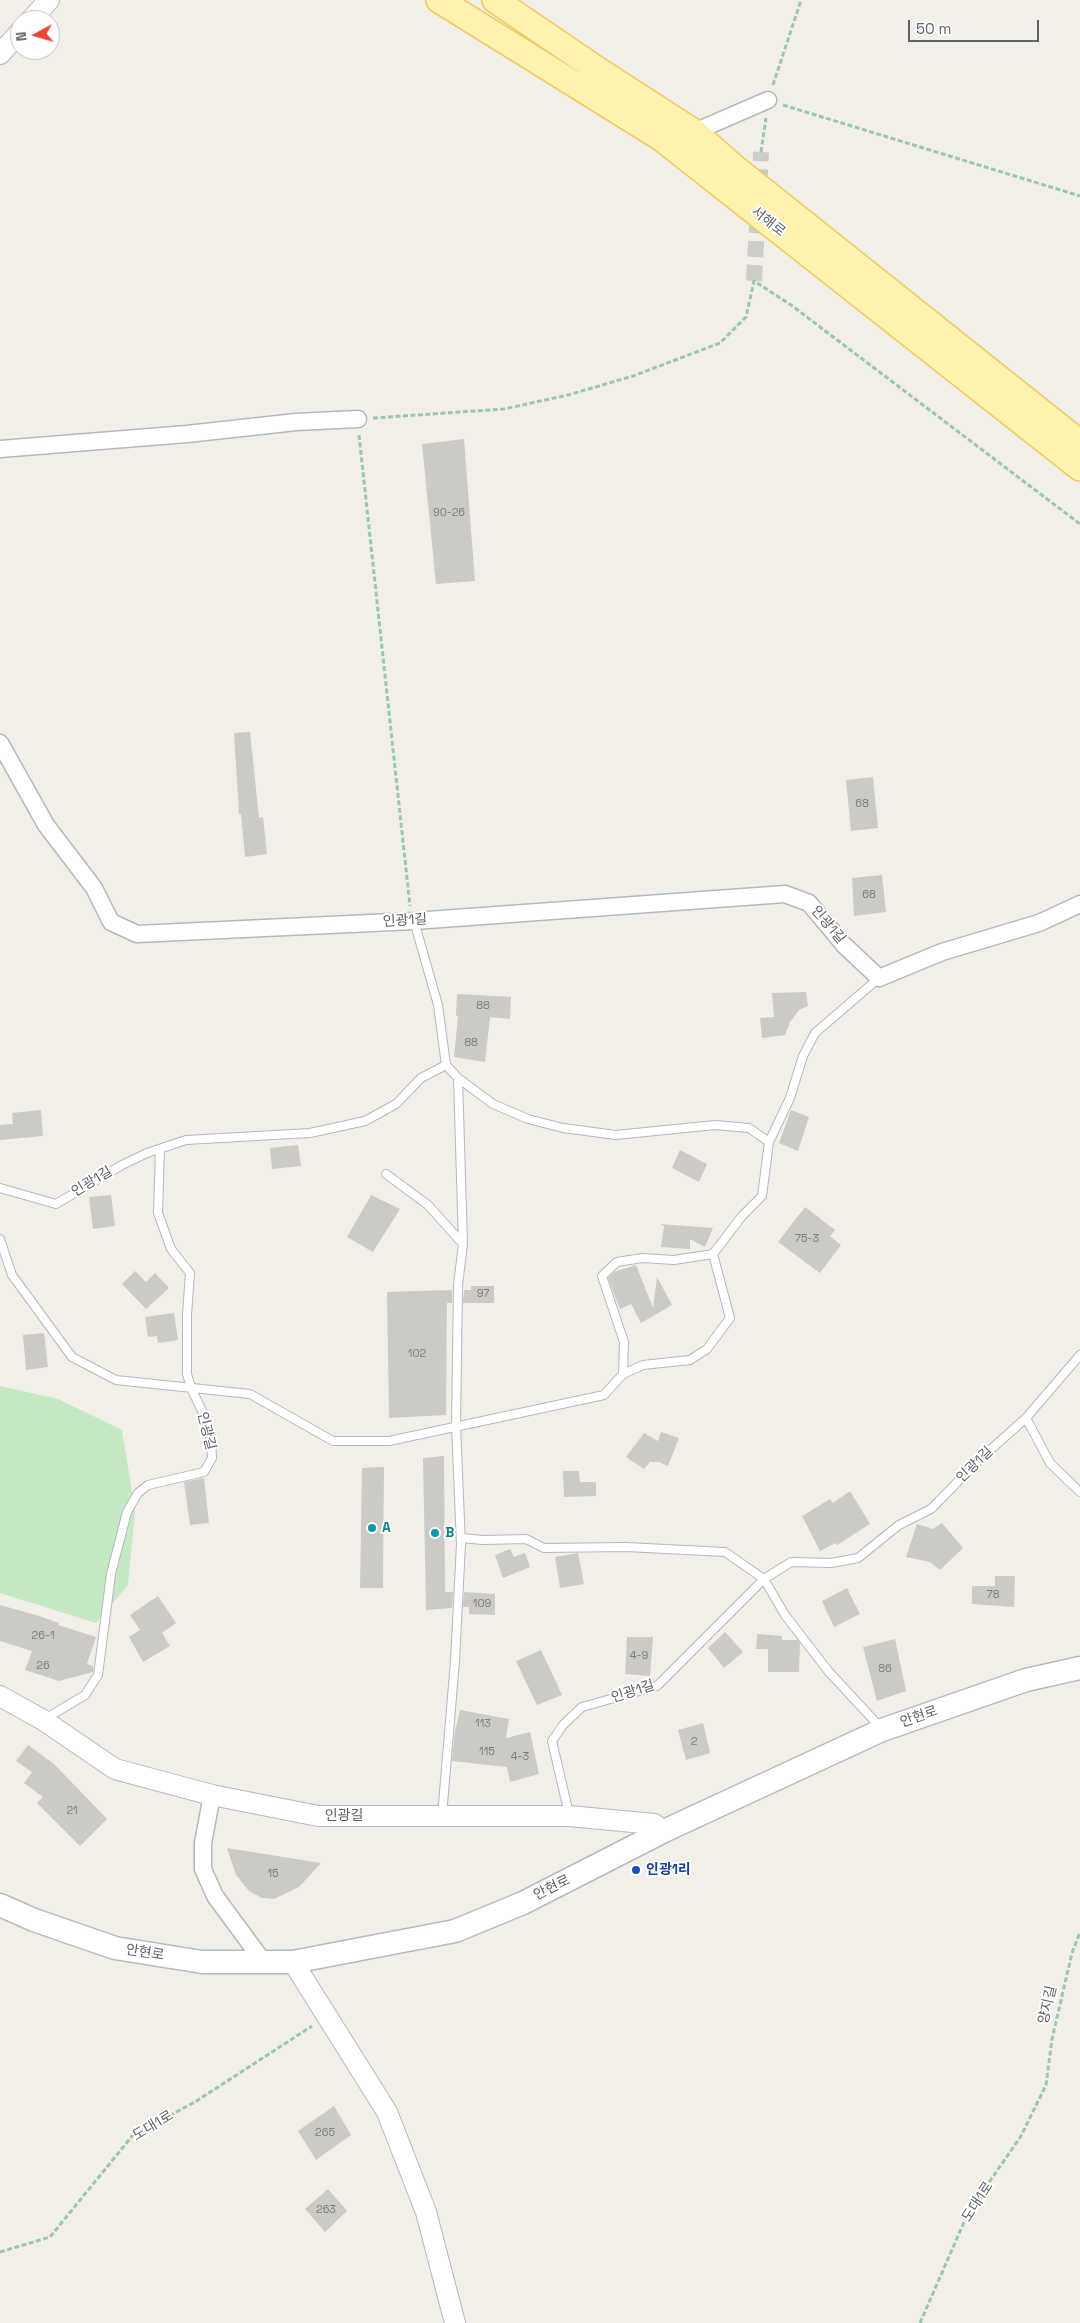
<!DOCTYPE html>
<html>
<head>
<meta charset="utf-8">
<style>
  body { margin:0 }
  #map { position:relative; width:1080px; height:2323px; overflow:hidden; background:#f1efe8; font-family:"Space Grotesk",sans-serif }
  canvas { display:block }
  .north { position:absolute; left:10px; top:10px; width:50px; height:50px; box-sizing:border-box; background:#fff; border:1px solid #bfc1c3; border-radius:50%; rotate:264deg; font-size:14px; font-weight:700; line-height:20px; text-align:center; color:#5f6368 }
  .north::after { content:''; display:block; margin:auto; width:18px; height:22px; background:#ea4335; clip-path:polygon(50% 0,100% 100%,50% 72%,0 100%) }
  .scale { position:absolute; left:908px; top:20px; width:131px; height:22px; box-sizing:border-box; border:2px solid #5f6368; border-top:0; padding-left:6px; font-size:15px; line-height:18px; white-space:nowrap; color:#5f6368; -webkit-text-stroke:4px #fff; paint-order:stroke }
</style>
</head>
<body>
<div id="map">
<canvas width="1080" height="2323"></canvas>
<div class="north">N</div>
<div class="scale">50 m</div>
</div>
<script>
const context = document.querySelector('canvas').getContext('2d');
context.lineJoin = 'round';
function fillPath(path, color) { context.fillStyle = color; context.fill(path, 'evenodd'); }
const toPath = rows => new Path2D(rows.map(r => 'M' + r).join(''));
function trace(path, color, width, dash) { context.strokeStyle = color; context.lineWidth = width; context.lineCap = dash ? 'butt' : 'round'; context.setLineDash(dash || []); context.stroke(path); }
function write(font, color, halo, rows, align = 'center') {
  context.font = font + ' "Space Grotesk","Noto Sans KR",sans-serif'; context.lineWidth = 4; context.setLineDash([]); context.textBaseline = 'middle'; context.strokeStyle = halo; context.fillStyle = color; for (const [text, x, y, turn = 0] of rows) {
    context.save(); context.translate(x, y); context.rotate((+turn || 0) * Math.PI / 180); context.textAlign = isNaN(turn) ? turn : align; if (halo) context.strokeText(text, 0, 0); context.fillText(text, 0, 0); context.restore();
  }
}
const green = toPath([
  [0,1386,58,1399,122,1430,135,1510,128,1585,96,1623,0,1593]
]);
const building = toPath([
  [464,439,475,581,436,584,422,444],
  [250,732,259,818,263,817,267,854,245,857,241,814,239,814,234,733],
  [873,777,878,828,851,831,846,780],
  [882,875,886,912,854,916,852,878],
  [806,992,808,1006,799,1010,790,1022,785,1035,762,1038,760,1018,774,1017,772,993],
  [457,994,511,997,510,1019,490,1017,485,1062,454,1057,458,1016,456,1016],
  [41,1110,43,1136,0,1140,0,1125,13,1124,12,1113],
  [791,1110,809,1117,798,1151,779,1143],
  [298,1145,301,1166,272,1169,270,1148],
  [680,1150,707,1164,699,1182,672,1168],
  [111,1195,115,1226,93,1229,89,1197],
  [371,1195,400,1209,373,1252,347,1237],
  [805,1207,835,1230,830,1236,841,1245,820,1273,778,1242],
  [660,1224,713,1228,705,1247,690,1239,690,1249,661,1247,664,1226],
  [636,1265,653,1308,657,1277,672,1305,641,1323,631,1304,620,1309,608,1278,614,1272],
  [135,1271,146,1282,155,1273,169,1288,146,1309,122,1284],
  [471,1286,494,1286,494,1303,463,1303,464,1290,471,1290],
  [452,1290,452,1303,447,1303,446,1415,389,1418,387,1292],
  [174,1313,178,1340,158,1343,157,1336,148,1337,145,1317],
  [44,1333,48,1367,26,1370,23,1335],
  [661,1432,679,1438,668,1466,659,1462,650,1462,644,1469,626,1457,644,1433,658,1441],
  [444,1456,445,1592,453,1592,452,1608,426,1610,423,1458],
  [384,1467,383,1588,360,1588,362,1468],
  [563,1471,579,1471,580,1482,596,1482,596,1496,564,1497],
  [204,1478,209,1523,190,1525,184,1482],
  [850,1491,870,1524,837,1545,836,1543,820,1551,802,1516,830,1499,833,1503],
  [942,1523,963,1548,940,1570,930,1562,906,1557,917,1524,933,1529],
  [510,1549,514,1557,525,1553,530,1567,503,1578,495,1555],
  [578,1553,584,1584,560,1588,555,1557],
  [995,1576,1015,1576,1014,1607,972,1604,972,1586,995,1586],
  [847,1588,860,1614,834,1627,822,1601],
  [464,1592,495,1594,495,1615,469,1614,469,1607,463,1607],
  [158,1596,176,1623,162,1633,170,1646,143,1662,129,1637,140,1630,130,1615],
  [0,1605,39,1616,59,1623,58,1625,96,1637,87,1664,93,1666,93,1672,59,1681,25,1670,32,1651,0,1641],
  [725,1632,743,1652,724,1668,708,1648],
  [757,1634,782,1636,782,1640,798,1640,800,1644,799,1672,768,1672,768,1649,756,1649],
  [627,1637,653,1637,650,1676,625,1674],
  [895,1639,906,1691,877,1701,863,1647],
  [541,1650,562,1695,537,1705,516,1661],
  [460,1710,509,1719,506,1738,530,1732,539,1774,510,1782,507,1767,452,1761,455,1731],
  [703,1723,710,1753,686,1760,678,1730],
  [28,1745,54,1764,107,1819,80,1846,37,1803,43,1797,24,1783,32,1772,16,1761],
  [227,1848,321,1863,299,1887,274,1899,262,1898,249,1891,236,1875],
  [334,2106,351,2135,316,2160,298,2131],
  [328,2189,347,2211,325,2232,305,2209]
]);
const minorTunnel = toPath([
  [754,281,761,152]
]);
const path = toPath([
  [773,85,801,0],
  [783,105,1080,196],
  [761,152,766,118],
  [373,418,504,409,568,395,633,376,720,343,746,317,754,281,791,305,1080,524],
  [359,435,410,906],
  [0,2252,50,2237,133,2135,195,2102,312,2026],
  [920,2323,968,2213,1021,2136,1046,2085,1052,2039,1072,1953,1080,1932]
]);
const service = toPath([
  [414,921,438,1005,446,1065],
  [458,1078,493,1104,528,1119,563,1128,616,1135,715,1125,749,1128,769,1142],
  [386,1174,428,1205,463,1244],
  [0,1188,56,1204,122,1165,147,1153,186,1140,310,1133,365,1121,396,1104,421,1078,446,1065],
  [0,1239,12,1275,72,1357,116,1380,250,1394,333,1441,389,1441,604,1395,623,1374,624,1342,602,1276,617,1262,642,1258,674,1260,713,1254,742,1216,762,1196,769,1142,790,1098,803,1056,815,1033,879,978],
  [623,1374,643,1365,690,1360,707,1349,730,1318,713,1254],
  [1026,1418,1050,1463,1080,1492],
  [461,1538,483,1540,526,1539,544,1548,626,1547,725,1552,764,1579,785,1615,829,1672,881,1728],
  [45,1719,85,1695,98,1675,111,1574,127,1512,138,1493,148,1485,204,1472,212,1458,211,1440,203,1413,191,1388,187,1374,187,1315,190,1273,171,1249,158,1213,160,1149],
  [569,1814,552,1741,563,1725,582,1707,657,1686,764,1579,791,1562,831,1563,858,1558,899,1525,931,1509,980,1459,1026,1418,1080,1355],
  [442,1816,455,1661,461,1544,456,1426,458,1285,463,1244,458,1078,446,1065]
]);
const minor = toPath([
  [694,132,768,100],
  [0,449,187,434,296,422,358,419],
  [0,743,46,825,94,888,111,922,137,934,414,921,785,894,809,903,844,945,879,978,942,952,1039,923,1080,904],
  [212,1795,203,1843,203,1869,215,1896,265,1964]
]);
const tertiary = toPath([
  [31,20,49,0],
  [0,54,20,32],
  [0,1696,43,1720,115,1769,212,1795,318,1816,569,1816,654,1824,664,1831],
  [293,1962,387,2112,426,2212,455,2323]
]);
const secondary = toPath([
  [0,1905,34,1920,115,1948,202,1962,293,1962,455,1931,523,1903,664,1831,882,1730,1026,1680,1080,1668]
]);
const primary = toPath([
  [439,0,661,138,1080,468],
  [495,0,601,72,694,132,735,168,1080,443]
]);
const markers = [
  [372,1528,5,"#0f9aa8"],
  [435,1533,5,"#0f9aa8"],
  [636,1870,5,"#1a4fb4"]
];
const numberNames = [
  ["90-26",449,513],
  ["68",862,804],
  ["68",869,895],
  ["88",483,1006],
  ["88",471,1043],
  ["75-3",807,1239],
  ["97",483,1294],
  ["102",417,1354],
  ["78",993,1595],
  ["109",482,1604],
  ["26-1",43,1636],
  ["4-9",639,1656],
  ["26",43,1666],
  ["86",885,1669],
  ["113",483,1724],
  ["2",694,1742],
  ["115",487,1752],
  ["4-3",520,1757],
  ["21",72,1811],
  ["15",273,1874],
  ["265",325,2133],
  ["263",326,2210]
];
const streetNames = [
  ["서해로",768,222,38],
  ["인광1길",405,921,-3],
  ["인광1길",828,925,50],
  ["인광1길",92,1182,-31],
  ["인광길",206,1431,76],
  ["인광1길",975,1465,-44],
  ["인광1길",633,1692,-18],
  ["안현로",919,1717,-19],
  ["인광길",344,1816],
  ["안현로",552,1888,-26],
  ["안현로",145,1953,9],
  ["양지길",1048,2005,-77],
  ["도대1로",153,2126,-31],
  ["도대1로",978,2202,-57]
];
const cultureNames = [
  ["A",382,1528],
  ["B",445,1533]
];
const transitNames = [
  ["인광1리",646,1870]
];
fillPath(green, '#c5e8c5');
fillPath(building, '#cccac5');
trace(minorTunnel, '#ccccc8', 16, [16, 8]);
trace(service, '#b5b8bc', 10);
trace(minor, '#b5b8bc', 19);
trace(tertiary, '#b5b8bc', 22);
trace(secondary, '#b6babf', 25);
trace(primary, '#f2c960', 28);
trace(path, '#9cc7a9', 3, [5, 2.5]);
trace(service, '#fff', 8);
trace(minor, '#fff', 16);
trace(tertiary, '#fff', 20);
trace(secondary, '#fff', 22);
trace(primary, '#fff2af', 25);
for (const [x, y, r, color] of markers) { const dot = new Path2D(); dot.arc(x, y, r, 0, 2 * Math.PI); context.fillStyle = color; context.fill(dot); trace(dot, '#fff', 2); }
write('11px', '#7a7d7f', null, numberNames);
write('14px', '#5f6368', '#fff', streetNames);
write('bold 14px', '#0d838f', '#fff', cultureNames, 'left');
write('bold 14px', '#164399', '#fff', transitNames, 'left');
</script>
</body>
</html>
